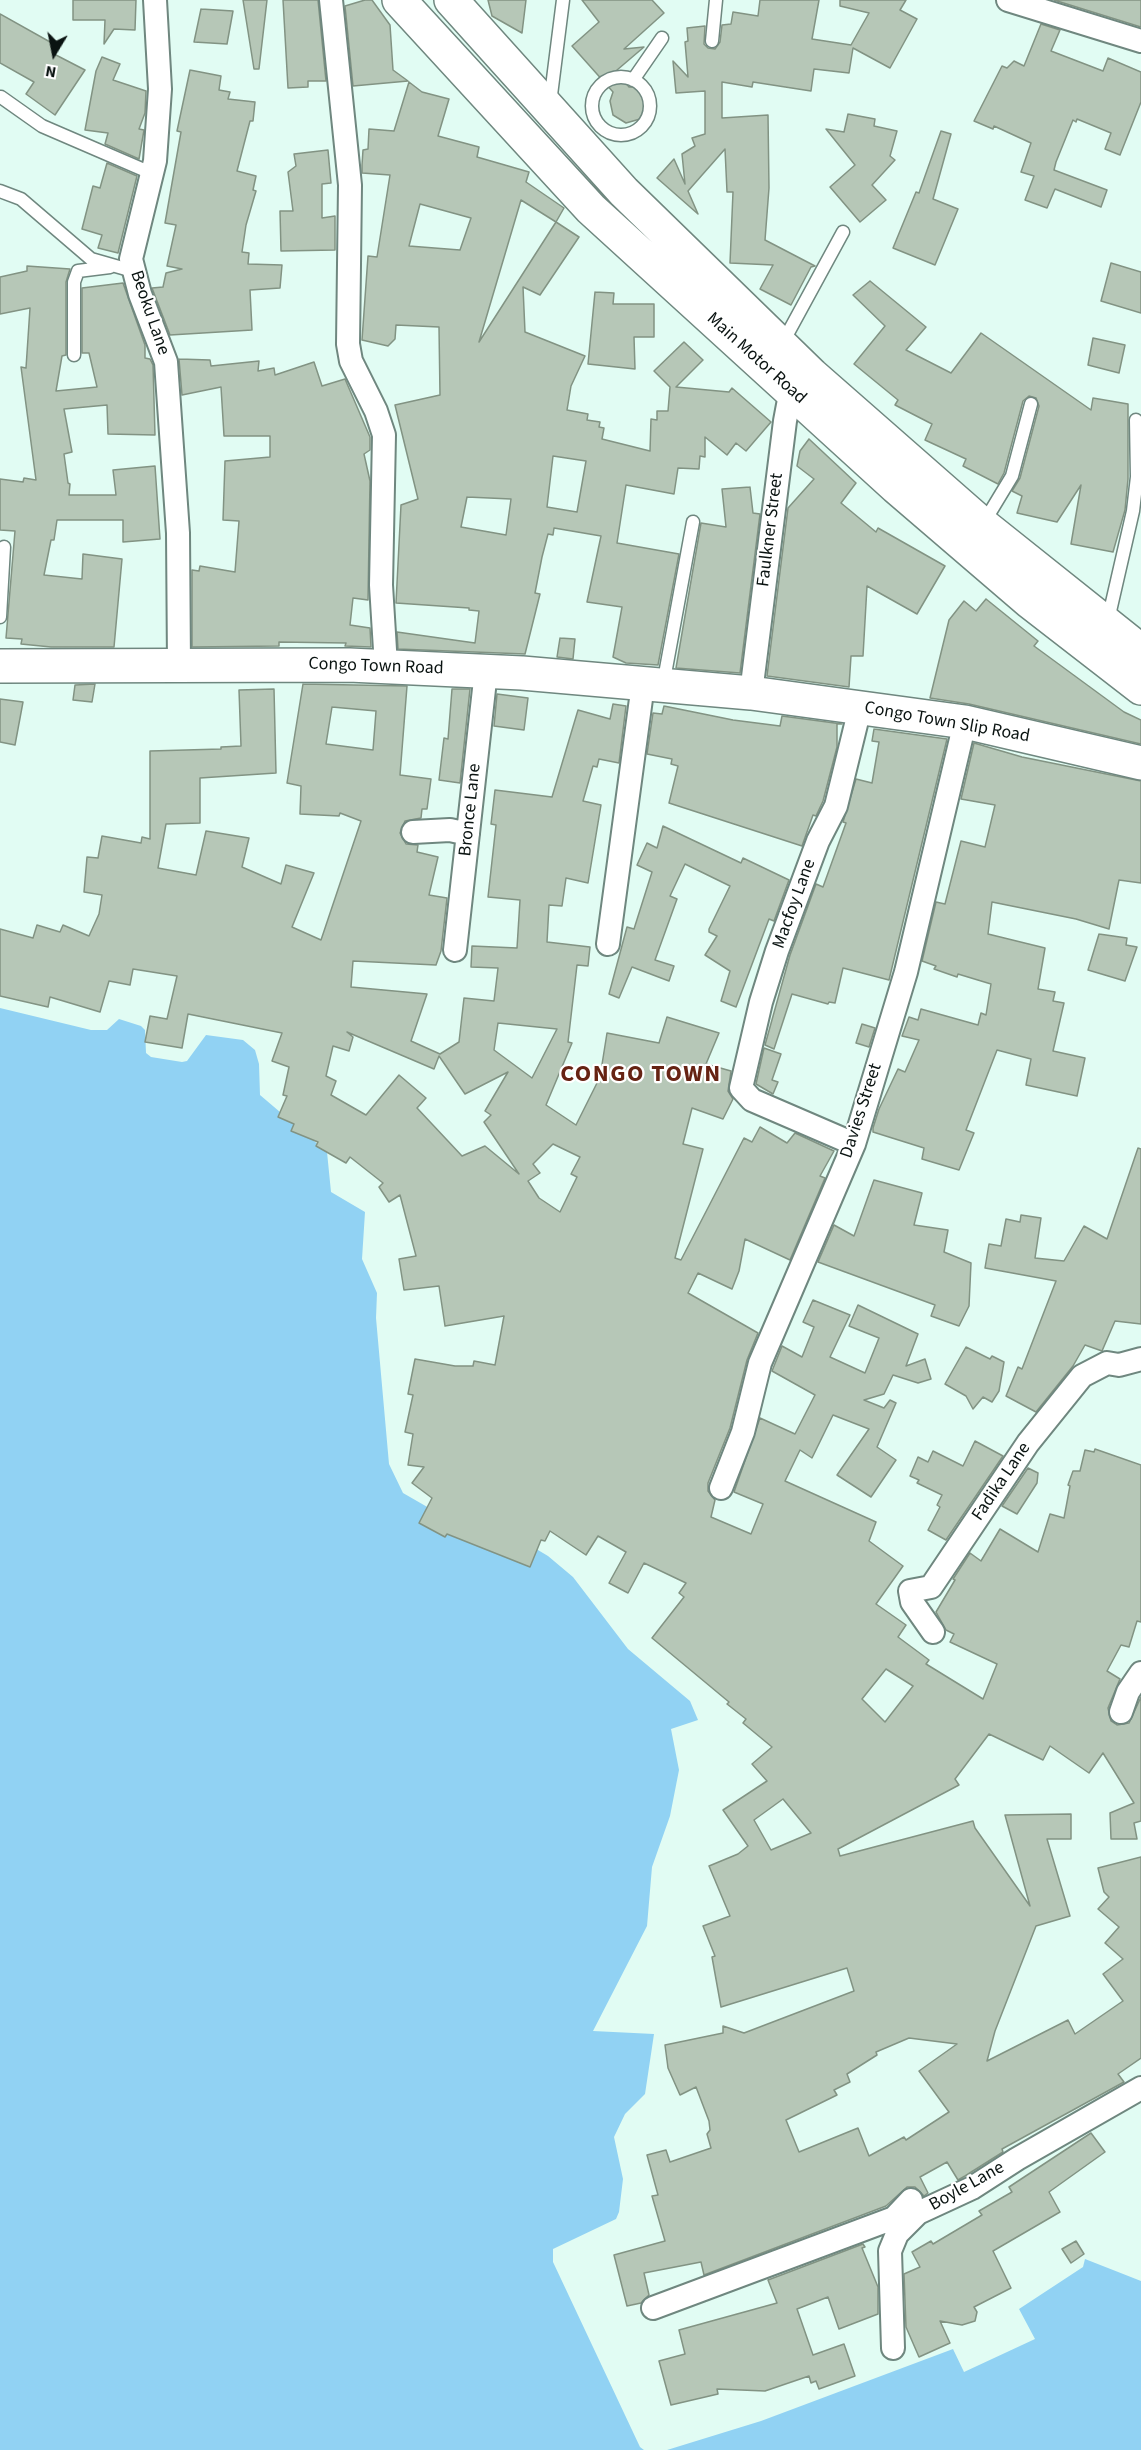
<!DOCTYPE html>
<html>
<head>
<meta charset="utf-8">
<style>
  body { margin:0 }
  #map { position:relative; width:1141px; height:2450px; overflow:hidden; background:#e1fcf3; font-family:"Source Sans 3",sans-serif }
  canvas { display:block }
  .north { position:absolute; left:24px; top:24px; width:60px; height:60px; -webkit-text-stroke:4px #fff; paint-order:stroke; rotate:190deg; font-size:16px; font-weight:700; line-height:24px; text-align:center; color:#0a1311 }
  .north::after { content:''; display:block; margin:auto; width:21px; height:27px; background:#0a1311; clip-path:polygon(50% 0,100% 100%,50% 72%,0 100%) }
</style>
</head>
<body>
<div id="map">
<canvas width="1141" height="2450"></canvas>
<div class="north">N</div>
</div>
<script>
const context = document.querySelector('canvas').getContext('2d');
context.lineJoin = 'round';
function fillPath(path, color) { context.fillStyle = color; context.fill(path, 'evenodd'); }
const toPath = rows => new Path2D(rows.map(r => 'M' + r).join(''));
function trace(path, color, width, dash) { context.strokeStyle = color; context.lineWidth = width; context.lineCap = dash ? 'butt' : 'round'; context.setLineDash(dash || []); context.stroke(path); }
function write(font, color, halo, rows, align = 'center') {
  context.font = font + ' "Source Sans 3",sans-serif'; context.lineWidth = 4.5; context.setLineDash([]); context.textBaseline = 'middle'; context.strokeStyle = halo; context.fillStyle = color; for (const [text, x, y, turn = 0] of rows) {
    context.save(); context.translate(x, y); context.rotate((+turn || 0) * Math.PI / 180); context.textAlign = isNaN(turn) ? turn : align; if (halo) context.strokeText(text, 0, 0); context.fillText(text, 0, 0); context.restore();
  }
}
const water = toPath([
  [0,1008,91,1030,107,1030,119,1019,141,1026,145,1030,146,1053,151,1057,182,1062,187,1061,206,1035,243,1040,255,1050,259,1064,260,1095,327,1152,331,1192,365,1212,362,1259,377,1293,376,1318,389,1464,403,1493,436,1512,501,1528,548,1556,573,1577,628,1649,690,1701,698,1720,671,1729,679,1770,670,1816,652,1867,647,1926,593,2031,654,2034,645,2094,625,2114,614,2137,623,2179,619,2212,616,2219,553,2249,553,2262,640,2447,644,2450,0,2450],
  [1085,2259,1141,2281,1141,2450,667,2450,761,2421,953,2349,964,2372,1035,2339,1019,2309,1083,2267]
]);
const building = toPath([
  [73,0,136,0,135,30,114,29,104,44,105,20,73,20,73,0],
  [243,0,267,0,259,69,254,69,243,0],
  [283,0,318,0,326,81,308,81,308,87,288,88,283,0],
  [365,0,372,0,390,25,393,70,408,81,353,86,345,6,365,0],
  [488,0,526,0,522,33,492,16,488,0],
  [582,0,652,0,664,13,624,49,644,47,610,76,625,82,629,87,639,87,645,93,650,103,640,119,626,123,613,115,610,101,613,92,572,46,599,22,582,0],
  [760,0,819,0,812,39,851,45,869,13,840,6,840,0,906,0,900,10,917,19,890,68,853,48,849,73,814,69,811,91,753,82,752,87,722,82,722,118,768,115,769,188,765,240,815,266,811,267,791,305,760,289,773,265,730,263,733,192,727,192,725,149,688,191,698,214,657,178,674,159,685,184,682,154,695,146,692,138,705,134,705,91,676,93,673,61,688,77,685,42,688,41,687,28,705,26,704,44,708,48,715,49,720,42,722,25,731,24,733,12,758,16,760,0],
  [1054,0,1141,0,1141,27,1054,0],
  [201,9,233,11,227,44,194,42,201,9],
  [0,14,59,47,54,54,85,70,55,115,26,94,34,82,0,63,0,14],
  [1041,24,1060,30,1051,51,1103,71,1108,58,1141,72,1141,102,1120,155,1105,149,1111,133,1077,119,1076,122,1073,120,1056,162,1054,170,1107,190,1101,207,1055,189,1047,208,1025,200,1034,176,1021,172,1031,143,994,126,993,129,974,121,1002,66,1007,68,1014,61,1024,66,1041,24],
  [102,57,120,64,113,80,146,91,145,113,139,129,144,130,139,159,105,144,108,133,85,130,96,71,102,57],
  [190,70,221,76,219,90,230,92,228,99,255,102,253,121,250,121,237,171,256,176,253,190,256,191,246,225,242,252,249,253,248,264,282,265,280,288,250,290,252,330,170,335,152,288,163,287,166,273,182,269,167,266,176,225,165,223,181,132,177,131,190,70],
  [409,82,422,92,449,99,438,136,479,147,477,157,529,172,526,182,564,208,556,222,521,200,479,342,556,222,579,237,540,295,523,287,525,332,585,356,571,386,567,410,588,414,587,420,600,422,599,427,604,428,602,439,650,451,651,419,657,420,657,411,668,411,670,387,654,371,684,342,703,360,676,387,729,392,732,388,771,422,746,451,736,443,727,455,705,437,705,457,700,456,699,469,678,468,674,494,626,485,617,543,679,554,658,665,626,663,613,657,622,607,587,602,601,536,554,528,553,535,548,534,542,557,535,593,540,594,525,654,398,649,397,632,475,643,479,611,469,610,469,608,396,603,401,505,418,499,395,405,440,395,439,327,396,325,395,339,388,346,362,340,368,256,377,257,390,175,362,173,362,165,363,150,368,149,369,129,394,131,409,82],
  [420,204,471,218,460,250,409,246,420,204],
  [553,456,586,461,577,512,547,507,553,456],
  [467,497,511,499,506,535,461,527,467,497],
  [848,114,875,119,874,126,897,131,890,156,895,160,872,185,886,200,860,222,830,187,855,165,826,129,844,132,848,114],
  [941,131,951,134,933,199,958,209,935,265,893,248,916,192,919,193,941,131],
  [328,150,331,183,322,184,322,218,335,216,335,250,281,251,280,211,293,211,288,172,296,166,294,154,328,150],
  [107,163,137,176,118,253,98,248,102,235,82,229,93,186,100,188,107,163],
  [1111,263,1141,272,1141,313,1101,301,1111,263],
  [27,266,70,269,66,282,66,355,62,356,56,391,97,387,89,353,82,353,82,288,123,283,145,345,145,358,150,359,153,365,155,435,108,434,107,405,64,409,72,452,64,454,68,483,70,484,69,495,116,495,113,470,155,466,160,539,123,542,123,520,57,520,54,540,51,540,44,575,82,579,83,554,122,559,114,647,51,647,21,644,22,639,6,638,15,531,0,530,0,479,23,482,24,478,36,480,21,367,26,368,30,308,0,314,0,277,27,271,27,266],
  [870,281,926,327,906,350,951,373,981,333,1091,410,1093,398,1128,404,1128,479,1125,510,1113,552,1071,544,1081,485,1057,522,1017,513,1022,496,1012,491,1020,478,1039,406,1036,398,1029,396,1023,401,1004,473,998,484,963,466,966,459,925,440,932,424,895,405,898,400,854,364,885,326,853,295,870,281],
  [595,292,614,293,613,304,654,304,654,337,634,337,635,369,588,364,595,292],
  [1093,338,1125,345,1119,373,1088,365,1093,338],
  [179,359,210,360,211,366,259,361,258,371,274,368,275,375,314,362,322,386,345,379,370,437,370,450,364,454,370,481,368,600,353,598,350,625,370,628,371,647,345,646,346,643,279,642,279,646,192,647,192,570,199,571,200,566,235,572,239,521,223,520,225,461,270,457,270,436,224,436,221,387,182,395,179,359],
  [809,439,856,483,841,503,876,532,878,528,945,566,917,614,867,586,863,656,851,656,849,687,767,676,788,508,814,479,797,466,800,451,809,439],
  [750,487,753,513,760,514,740,673,676,668,701,523,726,527,722,489,750,487],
  [986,599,1038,641,1034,646,1124,712,1141,720,1141,744,969,704,930,698,949,620,964,601,976,611,986,599],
  [560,638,575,639,573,659,557,657,560,638],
  [95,684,92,702,73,700,75,685,95,684],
  [303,684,407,686,400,775,431,779,427,809,422,809,421,818,405,821,400,833,406,844,418,845,417,852,438,857,429,895,447,898,441,951,436,965,353,961,351,987,427,994,411,1041,440,1054,459,1042,464,998,494,1001,498,968,471,967,472,946,517,948,520,900,488,897,496,825,491,824,495,790,552,797,578,710,610,719,613,704,626,706,619,763,599,759,597,767,593,766,583,801,601,805,588,883,566,878,562,906,549,905,547,942,590,947,588,966,577,965,568,1042,572,1043,546,1105,576,1125,600,1077,607,1033,659,1043,667,1017,719,1033,706,1064,731,1071,728,1091,733,1099,723,1119,692,1108,683,1144,703,1149,675,1258,681,1260,744,1138,752,1142,760,1127,787,1143,795,1133,834,1151,820,1176,825,1178,790,1260,745,1239,739,1271,732,1289,698,1273,688,1293,758,1333,747,1360,730,1428,708,1483,708,1491,715,1500,711,1517,751,1534,763,1504,734,1492,760,1418,795,1434,815,1395,772,1371,782,1346,802,1357,814,1327,803,1322,813,1300,850,1315,830,1357,865,1373,879,1338,849,1326,858,1305,918,1334,906,1366,925,1359,931,1379,918,1383,893,1375,884,1394,864,1400,884,1408,890,1400,896,1403,877,1447,896,1460,871,1497,837,1475,869,1429,833,1415,812,1458,800,1450,785,1481,876,1522,869,1541,903,1566,876,1604,906,1625,898,1637,929,1660,926,1664,983,1699,997,1664,950,1642,954,1634,946,1630,936,1612,955,1580,953,1579,970,1553,981,1561,1000,1529,1038,1552,1050,1514,1064,1518,1070,1486,1068,1485,1073,1471,1080,1471,1085,1450,1094,1452,1095,1449,1141,1465,1141,1622,1137,1621,1129,1647,1121,1645,1107,1671,1120,1679,1108,1708,1111,1721,1117,1725,1129,1723,1141,1697,1141,1821,1134,1823,1137,1839,1111,1839,1110,1813,1134,1803,1103,1753,1089,1773,1050,1746,1043,1760,989,1734,955,1779,959,1785,838,1849,840,1856,973,1821,975,1828,1030,1906,1005,1815,1071,1814,1071,1839,1047,1839,1070,1916,1036,1926,995,2031,987,2061,1068,2020,1075,2034,1123,2001,1103,1974,1123,1959,1105,1943,1119,1927,1098,1909,1109,1897,1104,1892,1098,1868,1141,1857,1141,2058,1118,2074,1124,2082,1002,2149,1003,2152,965,2176,958,2180,947,2162,920,2177,928,2193,924,2196,915,2187,907,2187,886,2206,704,2275,701,2262,644,2273,649,2295,641,2303,627,2306,614,2255,665,2241,652,2196,658,2195,647,2155,666,2150,670,2162,711,2148,707,2134,710,2130,709,2121,696,2087,680,2095,668,2068,665,2045,723,2033,723,2026,744,2033,854,1991,847,1968,721,2007,712,1957,715,1956,703,1926,730,1916,709,1866,738,1854,748,1846,723,1810,767,1781,752,1764,772,1747,743,1723,746,1719,727,1704,729,1702,652,1638,684,1597,679,1593,686,1583,644,1563,628,1593,609,1583,626,1552,598,1536,586,1555,550,1531,545,1541,541,1540,530,1567,447,1534,445,1537,419,1523,432,1498,412,1483,424,1467,408,1465,413,1434,405,1432,413,1395,408,1394,415,1359,455,1366,473,1366,474,1361,495,1365,504,1316,445,1326,439,1286,404,1290,399,1259,416,1256,400,1195,389,1202,379,1187,383,1183,350,1157,346,1163,316,1146,318,1142,291,1131,294,1124,278,1117,287,1096,283,1095,289,1067,272,1061,282,1033,188,1014,182,1048,145,1042,150,1016,167,1019,177,976,133,969,130,985,109,981,100,1012,50,997,48,1007,0,996,0,929,33,938,37,925,60,932,63,925,89,936,99,914,102,895,84,892,87,857,98,858,102,836,141,843,142,837,150,839,150,751,221,749,221,747,241,746,239,690,274,689,276,773,200,778,200,823,166,824,158,868,196,875,206,831,249,838,242,867,281,884,286,865,314,873,292,927,321,940,361,821,340,813,339,816,300,814,301,786,287,783,303,684],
  [332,707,376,711,373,750,326,744,332,707],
  [498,1023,557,1029,532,1078,494,1050,498,1023],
  [347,1032,434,1069,439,1056,465,1094,508,1072,485,1111,491,1115,484,1122,519,1174,485,1146,462,1156,417,1108,426,1098,399,1075,366,1115,331,1095,336,1081,326,1076,333,1046,349,1051,353,1037,347,1032],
  [553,1144,580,1157,571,1174,577,1177,560,1212,539,1198,528,1181,540,1173,533,1164,553,1144],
  [886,1669,913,1686,885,1722,862,1699,886,1669],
  [783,1799,811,1833,771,1850,754,1820,783,1799],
  [909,2038,957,2044,919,2071,949,2112,906,2140,904,2137,869,2156,858,2128,799,2152,786,2120,837,2095,834,2090,850,2082,847,2074,877,2055,876,2052,909,2038],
  [452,689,470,689,460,783,439,780,444,738,448,739,452,689],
  [497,694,528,698,524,730,494,726,497,694],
  [0,699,23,702,15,745,0,742,0,699],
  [664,706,733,720,780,726,782,716,842,724,837,724,837,747,823,801,816,816,813,815,802,846,669,803,678,766,671,764,672,759,647,754,653,713,662,714,664,706],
  [874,729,947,739,889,980,843,968,835,1003,829,1002,828,1004,792,994,774,1049,765,1045,790,955,816,884,823,887,846,823,843,822,856,779,872,783,879,742,872,741,874,729],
  [974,743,1022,757,1141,781,1141,883,1119,880,1109,929,1076,919,992,902,988,934,1045,948,1038,989,1055,992,1053,1001,1064,1003,1053,1051,1085,1058,1077,1096,1026,1085,1031,1059,997,1050,966,1130,974,1133,959,1170,922,1159,924,1148,873,1132,873,1128,879,1109,898,1069,905,1072,919,1040,902,1036,909,1017,918,1020,921,1009,978,1025,981,1013,986,1015,991,984,958,974,957,977,934,969,936,966,922,961,936,902,945,904,961,841,985,847,995,805,961,799,974,743],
  [663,826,741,863,743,858,789,880,774,921,769,919,736,1007,721,1001,730,971,705,955,717,936,709,932,709,929,730,886,685,864,670,896,677,899,655,960,674,966,669,981,632,967,619,998,609,994,627,927,634,929,652,872,637,865,647,843,657,848,663,826],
  [1099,934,1127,938,1126,945,1137,947,1125,981,1088,970,1099,934],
  [862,1024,875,1028,869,1047,856,1043,862,1024],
  [764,1048,781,1054,772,1080,778,1082,773,1094,756,1084,764,1048],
  [1138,1148,1141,1149,1141,1324,1115,1321,1102,1351,1085,1345,1073,1366,1036,1412,1006,1396,1018,1367,1022,1369,1056,1281,985,1268,989,1244,1001,1246,1006,1219,1020,1222,1021,1215,1041,1218,1035,1258,1064,1261,1084,1226,1107,1239,1138,1148],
  [874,1180,922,1193,914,1225,948,1230,944,1252,971,1263,969,1306,959,1326,931,1316,935,1305,818,1262,834,1225,854,1236,874,1180],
  [966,1347,990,1359,992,1356,1004,1362,999,1391,992,1402,983,1397,973,1409,966,1396,945,1384,966,1347],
  [975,1441,1003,1456,946,1540,928,1530,940,1507,937,1505,942,1495,917,1483,919,1480,910,1476,918,1457,928,1462,933,1451,963,1466,975,1441],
  [1028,1468,1038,1473,1037,1483,1017,1514,1002,1506,1028,1468],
  [1091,2133,1105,2152,1049,2192,1060,2212,993,2251,1011,2288,974,2307,977,2312,975,2321,962,2325,940,2321,950,2343,919,2357,906,2327,904,2274,920,2267,912,2252,931,2241,933,2244,982,2215,979,2211,1012,2192,1009,2187,1091,2133],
  [1076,2241,1084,2254,1071,2263,1062,2249,1076,2241],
  [863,2244,865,2247,862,2248,878,2287,878,2314,839,2329,828,2297,797,2309,813,2355,844,2344,855,2376,819,2389,816,2381,811,2383,809,2376,765,2391,717,2389,718,2394,671,2405,659,2361,685,2354,679,2330,777,2303,768,2280,863,2244]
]);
const lane = toPath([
  [712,41,716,0],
  '592 106a29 29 0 1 1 58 0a29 29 0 1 1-58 0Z',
  [633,80,662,38],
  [1,97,42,126,151,173],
  [550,103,563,0],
  [0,191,21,199,91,259,133,271],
  [782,344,843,232],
  [74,355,74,282,78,271,110,267],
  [983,524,1012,476,1031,404],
  [0,617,4,547],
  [1108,620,1133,511,1137,477,1136,420],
  [663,685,693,522]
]);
const street = toPath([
  [155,0,160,89,155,161,131,259,140,294,166,362,178,533,179,665],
  [331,0,350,185,348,344,351,361,376,411,384,435,381,585,386,666],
  [1008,0,1141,41],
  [751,693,785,421,788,405,803,385],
  [413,832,450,830,468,834],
  [608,944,643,684],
  [455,950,486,671],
  [854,1144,752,1100,741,1088,761,1002,777,951,818,841,836,806,860,708],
  [721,1488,743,1432,760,1363,854,1144,906,972,965,722],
  [933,1632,912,1602,910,1591,931,1587,1028,1443,1082,1376,1107,1363,1119,1365,1141,1359],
  [1121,1712,1128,1692,1141,1673],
  [653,2308,894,2218,911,2200],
  [893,2348,890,2251,897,2234,918,2213,972,2188,1017,2159,1141,2088]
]);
const secondary = toPath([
  [399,0,591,209,896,487,1030,602,1141,688],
  [451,0,624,192,812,375,983,525,1141,651],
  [0,666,349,665,522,673,751,693,965,722,1141,763]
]);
const streetNames = [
  ["Beoku Lane",149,313,71],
  ["Main Motor Road",756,359,42],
  ["Faulkner Street",771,530,-83],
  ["Congo Town Road",376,667,2],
  ["Congo Town Slip Road",947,723,10],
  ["Bronce Lane",471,810,-84],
  ["Macfoy Lane",795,904,-70],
  ["Davies Street",862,1111,-72],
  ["Fadika Lane",1002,1482,-56],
  ["Boyle Lane",967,2187,-29]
];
const districtNames = [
  ["CONGO TOWN",641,1076]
];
fillPath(water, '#91d2f3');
fillPath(building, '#b6c7b7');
trace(building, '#829383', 1.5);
trace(lane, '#6f877f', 15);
trace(street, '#6f877f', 26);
trace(secondary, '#6f877f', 36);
trace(lane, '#fff', 12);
trace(street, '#fff', 22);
trace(secondary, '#fff', 33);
write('18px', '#0a1311', '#fff', streetNames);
context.letterSpacing = '1.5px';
write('bold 24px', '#662313', '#fff', districtNames);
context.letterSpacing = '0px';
</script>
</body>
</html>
